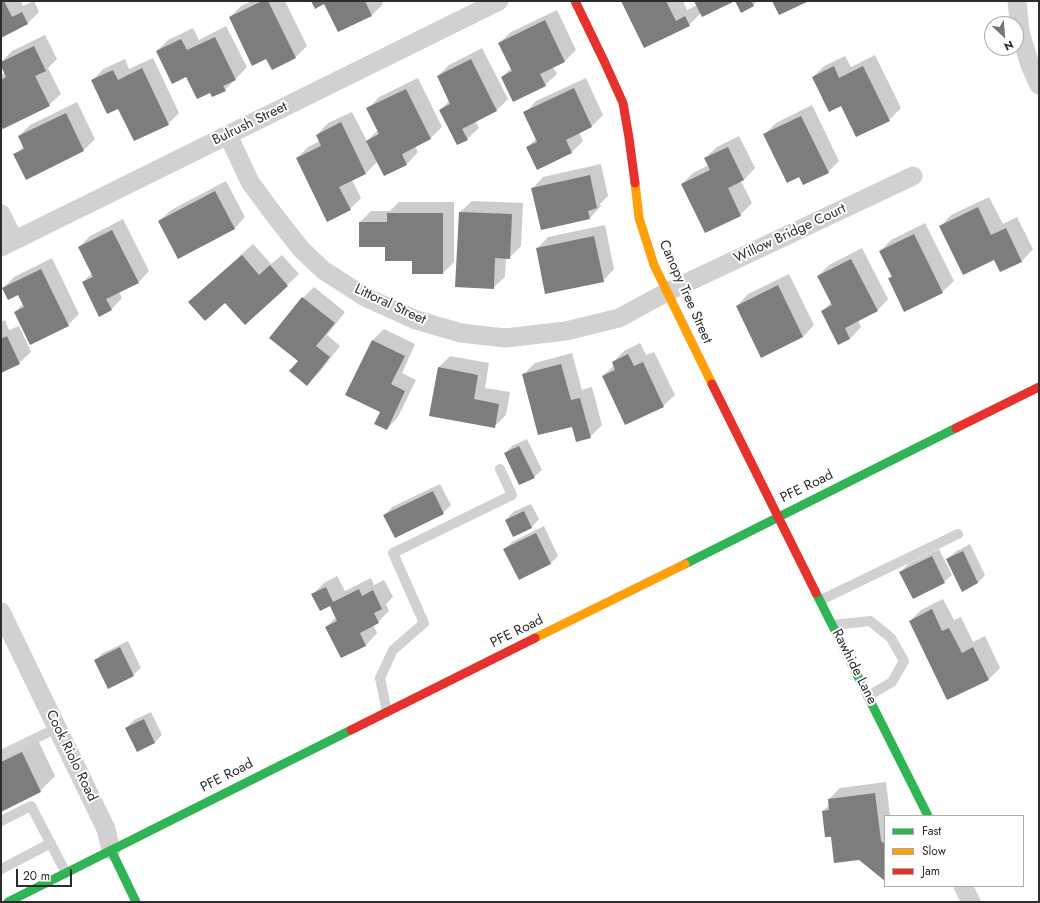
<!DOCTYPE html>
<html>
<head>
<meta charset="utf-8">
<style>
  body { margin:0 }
  #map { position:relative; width:1040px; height:903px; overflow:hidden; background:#fff; font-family:Jost,sans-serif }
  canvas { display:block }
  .frame { position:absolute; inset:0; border:2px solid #2c2c2c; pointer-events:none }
  .legend { position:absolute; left:884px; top:815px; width:140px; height:72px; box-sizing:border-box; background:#fff; border:1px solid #ababab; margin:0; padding:5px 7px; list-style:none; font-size:12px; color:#2c2c2c }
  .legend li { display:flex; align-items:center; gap:8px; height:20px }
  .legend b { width:20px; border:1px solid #ababab }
  .north { position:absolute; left:984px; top:16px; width:40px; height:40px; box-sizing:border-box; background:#fff; border:1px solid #ababab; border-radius:50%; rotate:154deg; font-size:11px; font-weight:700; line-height:16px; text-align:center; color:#2c2c2c }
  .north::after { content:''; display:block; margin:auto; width:14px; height:18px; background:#767676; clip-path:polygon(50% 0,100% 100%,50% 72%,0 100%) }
  .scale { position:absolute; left:16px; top:869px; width:56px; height:18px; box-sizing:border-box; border:2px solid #2c2c2c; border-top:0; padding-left:5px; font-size:12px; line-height:14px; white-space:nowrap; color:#2c2c2c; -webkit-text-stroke:3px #fff; paint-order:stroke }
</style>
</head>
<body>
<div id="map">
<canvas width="1040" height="903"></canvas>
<div class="frame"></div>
<ul class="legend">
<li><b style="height:5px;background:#30b455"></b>Fast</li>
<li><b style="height:5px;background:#ff9f0a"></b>Slow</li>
<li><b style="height:5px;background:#e5322d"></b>Jam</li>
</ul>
<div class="north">N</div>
<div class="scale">20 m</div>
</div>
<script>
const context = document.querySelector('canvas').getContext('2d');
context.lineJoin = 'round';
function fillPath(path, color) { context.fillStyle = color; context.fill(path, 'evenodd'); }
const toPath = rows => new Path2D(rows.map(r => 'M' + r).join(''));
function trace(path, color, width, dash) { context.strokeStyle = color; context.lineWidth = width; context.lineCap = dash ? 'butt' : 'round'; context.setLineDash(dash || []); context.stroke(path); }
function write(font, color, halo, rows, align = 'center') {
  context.font = font + ' Jost,sans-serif'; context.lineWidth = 4; context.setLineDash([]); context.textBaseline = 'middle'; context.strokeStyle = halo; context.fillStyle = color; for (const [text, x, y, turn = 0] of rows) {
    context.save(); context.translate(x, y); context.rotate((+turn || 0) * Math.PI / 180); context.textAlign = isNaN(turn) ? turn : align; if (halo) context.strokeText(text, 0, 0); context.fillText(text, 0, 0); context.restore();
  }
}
const shadow = toPath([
  [1,1,21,1,23,6,34,1,39,12,28,23,1,37],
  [252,1,285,1,307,46,296,57,267,58,230,17,241,6],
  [312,1,382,1,383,4,372,15,324,3],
  [622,1,683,1,687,10,697,5,695,1,732,1,701,13,689,25,645,47],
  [736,1,758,1,753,5],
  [557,10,576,50,565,61,553,67,557,74,545,85,502,77,511,68,499,43,511,32],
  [226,26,247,67,225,90,210,91,187,76,157,51,168,40,193,28,199,40],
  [45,35,57,59,48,68,61,94,49,105,1,123,1,75,5,73,1,62,12,51],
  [482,48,508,99,496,111,475,121,479,128,467,139,440,110,450,100,438,76,449,65],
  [875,55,901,108,889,120,856,136,841,105,813,77,824,66,845,56,851,67],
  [153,58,179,113,168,124,119,107,92,81,103,69,125,59,129,69],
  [418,78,442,127,431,138,415,146,418,152,407,164,385,175,378,161,366,173,352,180,361,198,350,209,297,158,308,147,320,141,317,135,328,123,352,112,367,141,378,130,368,109,379,97],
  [586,78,603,115,592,126,579,132,583,141,572,152,537,168,527,147,537,138,525,113,536,101],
  [77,102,95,139,84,150,26,178,15,155,24,146,19,136,30,125],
  [812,105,839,161,828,172,800,176,765,134,776,123],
  [739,136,755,168,744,180,741,181,752,203,740,215,682,184,693,173,709,165,705,158,717,147],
  [601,164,608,196,600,204,601,206,590,218,532,189,543,177],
  [226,181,245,217,234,229,159,221,171,210],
  [989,197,1003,224,1017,217,1033,249,1022,261,1000,271,994,259,940,227,951,215],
  [472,201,523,203,521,246,509,258,506,257,505,277,493,288,460,212],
  [399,202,454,202,454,262,443,273,413,260,386,246,360,222,371,211,390,211],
  [123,219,149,271,138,283,119,292,122,298,111,310,83,282,92,273,79,247,90,236],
  [925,223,954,281,942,292,889,279,892,276,880,251,891,240],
  [605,225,614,269,603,281,537,249,548,237],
  [253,244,271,264,282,255,299,274,245,324,225,302,201,291],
  [862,248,888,299,877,311,858,320,861,327,850,339,822,312,831,302,818,276,829,265],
  [52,258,79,314,68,325,15,312,24,303,19,294,3,288,14,277],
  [789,274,814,325,803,337,762,357,737,306,748,294],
  [314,287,345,312,327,335,340,346,319,373,307,384,299,361,303,298],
  [5,320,9,330,19,326,31,352,19,363,1,372,1,322],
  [384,329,415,344,402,373,416,380,398,417,387,429,381,411,373,340],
  [640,343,646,355,654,352,675,395,663,406,603,376,614,365,613,362,624,351],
  [572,353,582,390,592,387,602,425,590,437,573,425,524,374,535,363],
  [450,356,489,363,485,388,510,392,506,415,494,427,438,368],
  [527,439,542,470,534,477,505,453,512,446],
  [440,484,451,505,443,513,385,515,392,507],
  [531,504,539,519,532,527,514,536,506,520,513,512],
  [544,526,558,556,551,563,505,549,512,542],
  [970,544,985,575,978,583,947,559,955,552],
  [939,549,952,575,944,582,901,572,908,564],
  [337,576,345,591,371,578,374,585,384,580,393,597,386,604,389,611,378,622,373,625,377,633,366,645,341,657,326,627,336,617,330,605,313,594,324,583],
  [943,599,954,620,961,617,973,642,985,636,1000,668,989,679,948,699,910,621,921,610],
  [128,641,141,668,133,675,95,660,103,653],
  [151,712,162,735,155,742,137,751,126,728,134,720],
  [37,738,55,776,40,791,1,811,1,755],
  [886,782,890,816,885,816,885,880,823,811,829,805,829,799,840,788]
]);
const building = toPath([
  [1,1,4,1,12,17,22,12,28,24,1,38],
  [262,1,268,1,296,58,272,70,266,59,252,66,229,17],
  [311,1,365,1,372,16,338,32,324,4,315,9],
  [621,1,666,1,676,21,685,16,690,26,644,48],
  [694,1,735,1,702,17],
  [735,1,751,1,754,6,741,13],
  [772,1,809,1,779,15],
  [545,20,565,62,540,74,546,86,513,102,501,77,512,71,498,43],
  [215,37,236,80,223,86,226,91,212,97,210,93,197,99,186,77,172,84,156,51,181,39,187,50],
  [34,46,46,71,35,76,50,106,3,129,1,126,1,80,6,77,1,66,1,62],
  [471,59,497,111,462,129,468,140,457,145,439,110,450,104,437,76],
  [834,66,839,78,863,66,890,121,856,137,841,106,829,112,812,77],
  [142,68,169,125,134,141,118,109,107,114,91,80,113,70,118,80],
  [574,88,592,127,566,140,572,153,537,170,526,147,537,142,523,112],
  [406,89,431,139,402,154,407,165,384,176,366,141,379,134,366,108],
  [66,113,84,151,26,180,13,154,24,149,18,136],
  [801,116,829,173,803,185,799,177,787,183,763,134],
  [341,122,366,174,339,187,351,210,327,222,296,158,321,146,316,135],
  [728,147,744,180,728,188,741,216,705,233,681,184,710,170,704,158],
  [590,175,597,208,588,211,590,219,541,230,531,188],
  [215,191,235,229,178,259,158,221],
  [978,207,991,235,1006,228,1022,262,1000,272,994,260,963,275,939,226],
  [459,212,512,214,510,259,495,258,494,289,455,287],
  [387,213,443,213,443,274,412,274,412,261,385,261,385,247,359,247,359,222,387,222],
  [112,230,139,283,106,299,112,310,99,317,82,282,93,277,78,247],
  [914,234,943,293,904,312,888,278,892,277,879,251],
  [594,236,604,282,545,294,536,248],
  [242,255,259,275,270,265,288,286,245,325,225,303,205,321,188,302],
  [851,259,878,311,845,328,850,339,838,345,821,311,832,305,817,276],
  [41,269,69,326,30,345,14,312,24,307,18,295,8,300,2,288],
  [778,285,803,337,761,358,736,306],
  [302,297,335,323,316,346,330,357,307,386,289,371,298,361,269,338],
  [7,336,20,364,1,373,1,339],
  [372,340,405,356,391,384,405,391,387,430,374,424,380,412,345,395],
  [628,354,634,366,643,362,664,407,625,425,602,376,615,370,612,362],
  [561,364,571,400,580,398,591,438,576,442,572,427,538,435,522,374],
  [438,367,478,375,474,399,499,404,495,428,429,416],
  [519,446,535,478,519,485,504,453],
  [433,491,444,514,395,538,383,515],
  [524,511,532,528,513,537,505,520],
  [536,533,551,564,519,580,503,549],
  [963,551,978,583,962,592,946,559],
  [932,556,945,583,913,599,899,572],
  [326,587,333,602,359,589,362,596,373,590,382,609,374,613,379,623,360,633,366,646,341,658,325,627,337,621,330,606,320,611,311,594],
  [932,609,942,631,949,628,962,653,973,647,989,680,947,700,909,621],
  [120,647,134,676,108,689,94,660],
  [144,719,155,743,137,752,125,728],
  [22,752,41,792,1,812,1,762],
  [875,793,881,841,885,844,885,881,859,860,834,863,831,837,825,837,822,811,829,810,828,799]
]);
const lane = toPath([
  [821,600,958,534],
  [833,625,870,621,891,638,904,661,892,682,868,696],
  [387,712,380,678,393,650,424,623,393,553,512,495,500,469],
  [1,755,57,728],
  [1,821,31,806,66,873],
  [1,869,51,843]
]);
const street = toPath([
  [1017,1,1020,32,1030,65,1039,85],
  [228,135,250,182,272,212,301,249,323,270,365,297,416,320,461,333,505,338,566,331,619,318,667,292,913,176],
  [1,214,14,240],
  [1,247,499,1],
  [1,612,106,829,111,850],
  [963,886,971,902]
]);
const fast = toPath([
  [685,564,956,428],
  [816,593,928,816],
  [111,850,136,902],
  [8,902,351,730]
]);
const slow = toPath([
  [635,183,639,218,654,265,712,384],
  [535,638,685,564]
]);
const jam = toPath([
  [575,1,605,63,623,103,629,138,635,183],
  [712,384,816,593],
  [956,428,1039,387],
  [351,730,535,638]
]);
const streetNames = [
  ["Bulrush Street",250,124,-26],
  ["Willow Bridge Court",790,234,-25],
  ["Canopy Tree Street",685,292,66],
  ["Littoral Street",390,305,25],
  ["PFE Road",807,487,-26],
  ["PFE Road",517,632,-26],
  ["Rawhide Lane",854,667,63],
  ["Cook Riolo Road",71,756,64],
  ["PFE Road",227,776,-27]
];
fillPath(shadow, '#0003');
fillPath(building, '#7d7d7d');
trace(lane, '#d1d1d1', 10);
trace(street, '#d1d1d1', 19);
trace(fast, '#30b455', 9);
trace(slow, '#ff9f0a', 9);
trace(jam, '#e5322d', 9);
write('14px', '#2c2c2c', '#fff', streetNames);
</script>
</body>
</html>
